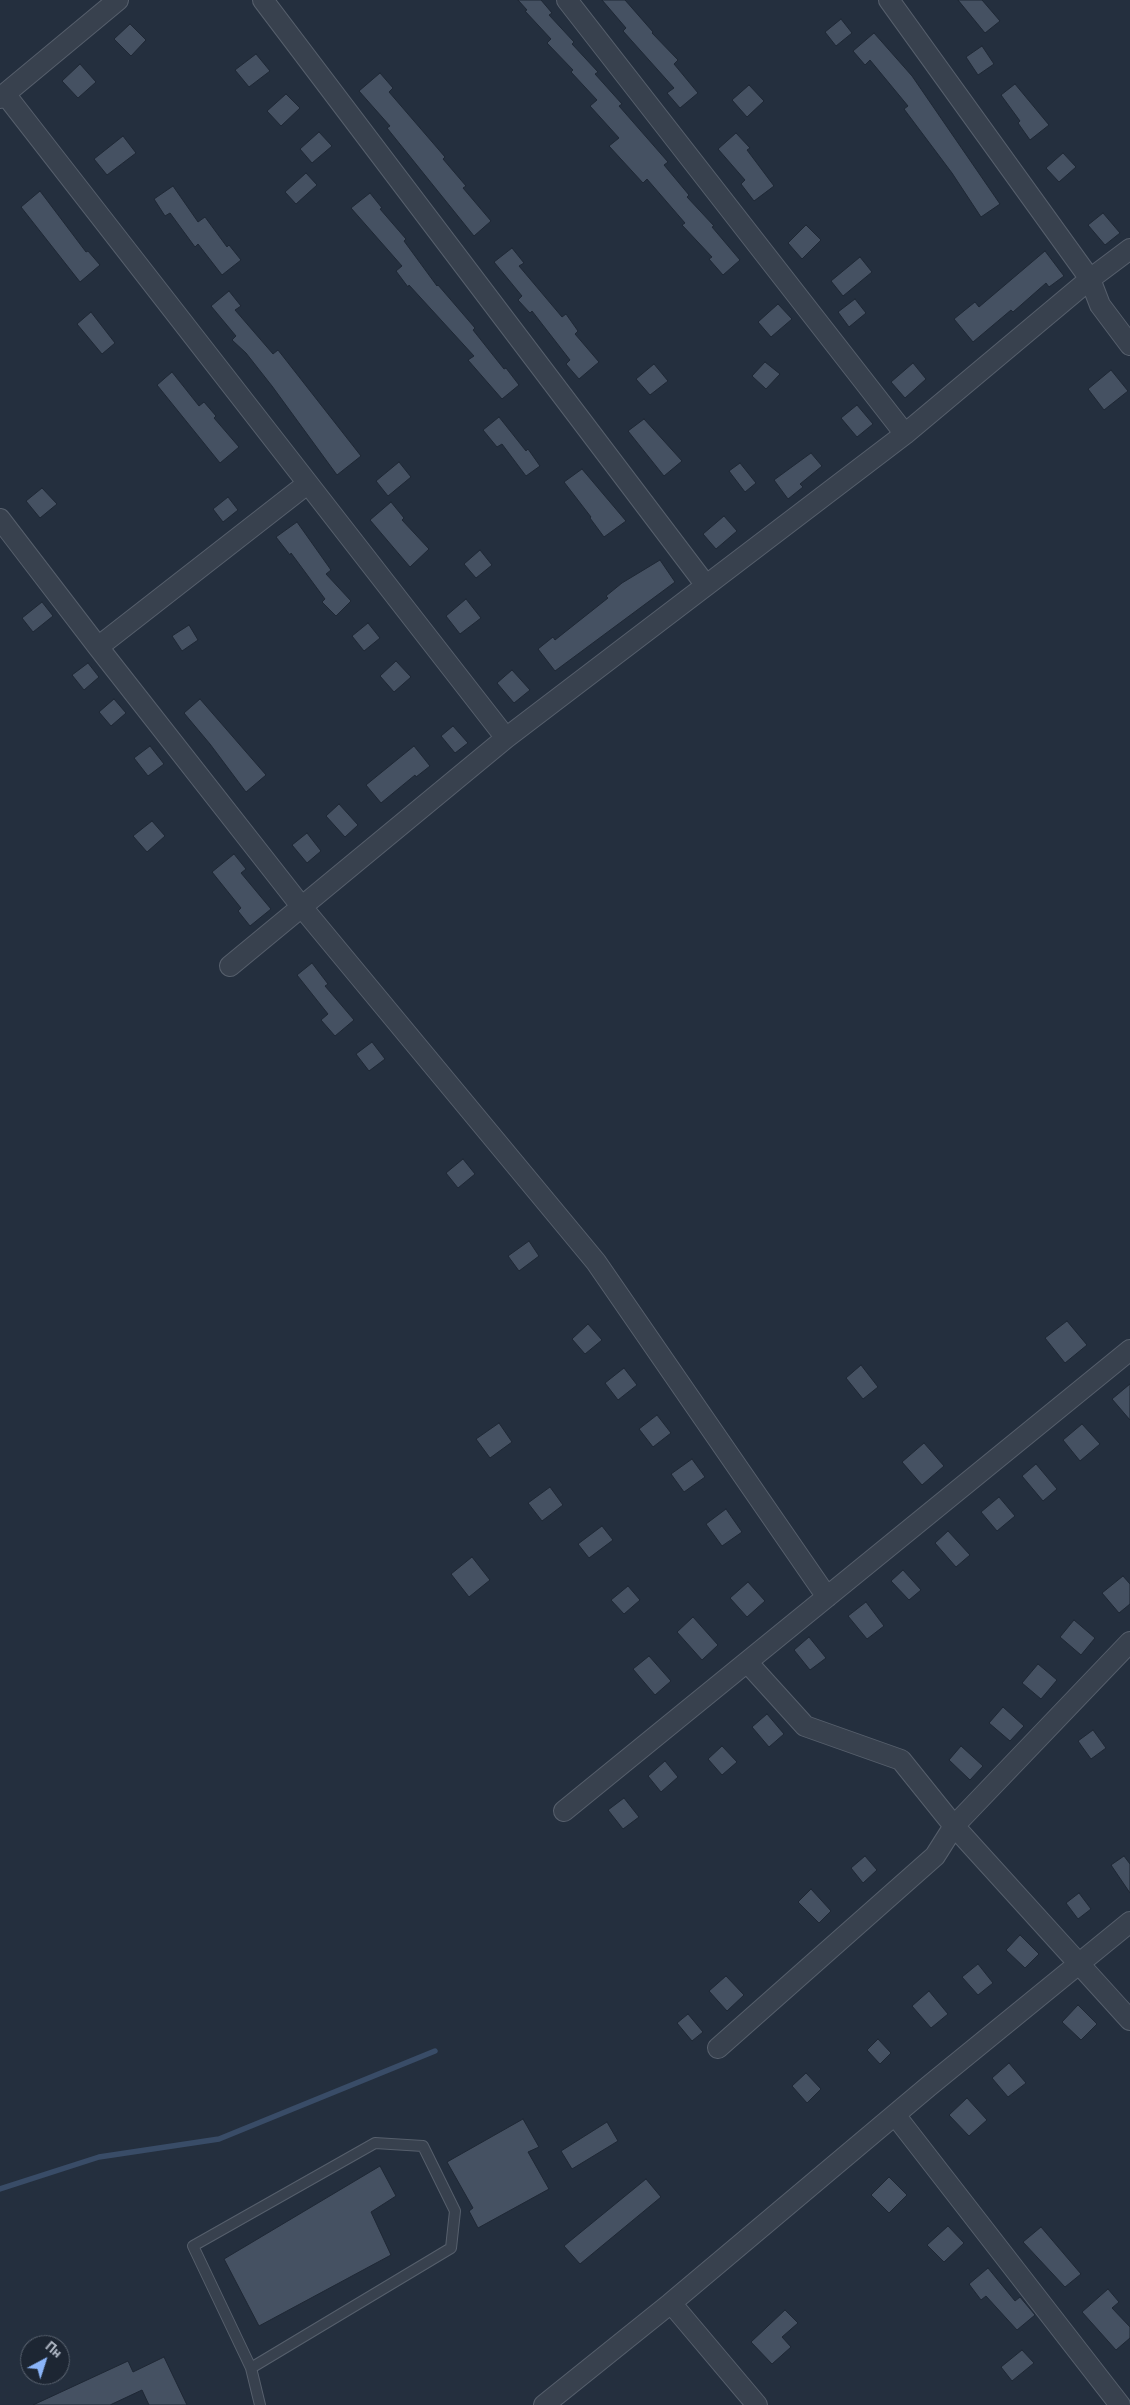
<!DOCTYPE html>
<html>
<head>
<meta charset="utf-8">
<style>
  body { margin:0 }
  #map { position:relative; width:1130px; height:2405px; overflow:hidden; background:#242f3e; font-family:"PT Sans",sans-serif }
  canvas { display:block }
  .north { position:absolute; left:20px; top:2335px; width:50px; height:50px; box-sizing:border-box; background:#1d2633; border:1px solid #59626f; border-radius:50%; rotate:40deg; font-size:14px; font-weight:700; line-height:20px; text-align:center; color:#b4bcc9 }
  .north::after { content:''; display:block; margin:auto; width:18px; height:22px; background:#8ab4f8; clip-path:polygon(50% 0,100% 100%,50% 72%,0 100%) }
</style>
</head>
<body>
<div id="map">
<canvas width="1130" height="2405"></canvas>
<div class="north">Пн</div>
</div>
<script>
const context = document.querySelector('canvas').getContext('2d');
context.lineJoin = 'round';
const toPath = rows => new Path2D(rows.map(r => 'M' + r).join(''));
function trace(path, color, width, dash) { context.strokeStyle = color; context.lineWidth = width; context.lineCap = dash ? 'butt' : 'round'; context.setLineDash(dash || []); context.stroke(path); }
function fillPath(path, color) { context.fillStyle = color; context.fill(path, 'evenodd'); }
const stream = toPath([
  [0,2189,99,2157,219,2139,435,2051]
]);
const building = toPath([
  [518,0,541,0,552,13,549,15,574,42,572,44,598,72,595,74,622,104,619,106,668,162,664,165,689,195,687,197,714,226,712,227,740,260,723,275,709,259,712,257,682,225,685,223,647,179,643,183,609,146,619,138,590,106,597,100,571,72,573,70,547,43,551,39,525,11,527,10,518,0],
  [602,0,625,0,653,32,652,33,678,60,674,64,698,93,680,108,667,93,674,88,623,31,626,28,602,0],
  [958,0,982,0,1000,21,985,33,958,0],
  [841,19,852,33,836,46,825,32,841,19],
  [130,24,146,40,131,56,114,39,130,24],
  [874,33,912,76,1000,204,981,217,952,173,904,109,908,106,870,60,865,65,853,51,874,33],
  [982,46,994,64,978,75,966,57,982,46],
  [256,54,270,71,249,87,235,70,256,54],
  [80,64,96,82,78,98,62,81,80,64],
  [380,73,393,88,389,92,445,157,443,159,466,186,463,188,491,221,474,236,387,128,390,126,359,91,380,73],
  [1015,84,1049,125,1030,140,1018,123,1020,121,1001,95,1015,84],
  [749,85,764,101,747,117,732,100,749,85],
  [286,94,300,108,281,126,267,111,286,94],
  [319,132,332,146,312,163,300,149,319,132],
  [736,133,750,148,747,150,774,186,754,201,741,184,745,180,718,149,736,133],
  [123,136,136,153,107,175,94,159,123,136],
  [1063,153,1076,167,1059,182,1046,168,1063,153],
  [306,173,317,185,296,204,285,192,306,173],
  [173,186,198,222,205,217,227,247,229,245,241,260,222,275,198,244,195,247,170,213,165,216,154,199,173,186],
  [40,191,86,252,88,251,100,265,80,282,21,207,40,191],
  [370,193,382,208,380,209,406,239,404,241,437,286,438,285,475,328,473,330,504,369,506,368,519,385,502,399,468,360,474,356,409,285,408,287,396,271,402,266,351,208,370,193],
  [1103,213,1120,233,1105,245,1088,225,1103,213],
  [806,225,821,240,802,259,788,243,806,225],
  [512,248,524,263,519,266,562,317,566,314,578,331,575,334,599,362,579,379,566,364,570,360,532,311,530,313,518,300,522,296,494,262,512,248],
  [1045,251,1064,276,1049,287,1046,283,1013,312,1011,310,973,342,954,319,975,302,979,307,1045,251],
  [860,257,872,272,843,296,831,281,860,257],
  [229,291,241,306,235,310,273,354,278,350,361,456,337,475,272,386,246,353,232,340,236,336,211,306,229,291],
  [855,299,866,313,849,327,838,312,855,299],
  [778,304,792,319,771,337,758,322,778,304],
  [91,312,115,343,102,354,77,324,91,312],
  [765,362,780,374,766,389,752,376,765,362],
  [913,363,926,379,905,398,891,382,913,363],
  [654,364,668,381,650,395,636,379,654,364],
  [1111,370,1128,391,1104,410,1088,389,1111,370],
  [172,372,199,406,204,402,216,416,214,418,239,447,220,463,157,385,172,372],
  [857,405,873,424,857,437,841,418,857,405],
  [499,417,526,451,528,449,540,466,526,476,502,444,497,447,483,430,499,417],
  [644,419,682,461,664,476,628,431,644,419],
  [811,453,822,466,800,484,803,487,788,499,774,480,811,453],
  [399,462,411,477,388,496,376,481,399,462],
  [740,463,756,483,745,492,729,471,740,463],
  [582,469,626,521,604,537,590,518,591,517,564,482,582,469],
  [42,488,57,504,40,518,26,501,42,488],
  [228,497,238,510,223,522,213,509,228,497],
  [391,502,404,518,402,520,429,549,410,567,370,520,391,502],
  [724,516,737,531,716,549,703,534,724,516],
  [297,522,331,570,326,574,351,601,336,616,322,602,325,599,291,553,290,555,276,537,297,522],
  [480,550,492,565,476,578,464,564,480,550],
  [660,560,675,582,555,671,538,649,553,637,555,640,608,598,606,596,622,583,660,560],
  [466,599,481,618,460,634,446,616,466,599],
  [42,602,53,616,33,632,22,618,42,602],
  [368,623,380,638,364,651,352,636,368,623],
  [189,625,198,640,182,651,172,636,189,625],
  [396,661,411,677,394,692,380,676,396,661],
  [88,663,99,677,84,690,72,675,88,663],
  [512,670,530,690,514,703,497,683,512,670],
  [114,699,126,713,111,726,99,712,114,699],
  [200,699,266,775,246,792,210,744,184,713,200,699],
  [453,726,468,743,455,753,441,736,453,726],
  [150,746,164,764,148,776,134,758,150,746],
  [414,746,430,766,416,777,415,775,381,803,366,785,414,746],
  [339,804,358,825,345,837,326,816,339,804],
  [152,821,165,836,147,852,133,836,152,821],
  [307,833,321,851,307,863,292,845,307,833],
  [234,854,246,869,241,873,271,909,250,926,238,911,241,908,212,872,234,854],
  [312,963,328,984,325,986,354,1020,335,1036,321,1020,328,1014,297,975,312,963],
  [372,1042,385,1059,369,1071,356,1054,372,1042],
  [463,1159,475,1174,458,1188,446,1173,463,1159],
  [529,1241,539,1256,519,1271,508,1256,529,1241],
  [1067,1321,1087,1345,1065,1363,1045,1338,1067,1321],
  [588,1324,602,1340,585,1354,572,1339,588,1324],
  [861,1365,878,1387,863,1399,846,1378,861,1365],
  [624,1368,637,1385,618,1400,605,1383,624,1368],
  [1130,1384,1130,1420,1112,1399,1130,1384],
  [657,1415,671,1433,653,1447,639,1429,657,1415],
  [499,1423,512,1442,490,1458,476,1439,499,1423],
  [1082,1424,1100,1444,1080,1461,1063,1440,1082,1424],
  [924,1443,944,1466,922,1485,902,1462,924,1443],
  [692,1459,705,1477,684,1492,671,1474,692,1459],
  [1036,1464,1057,1489,1043,1501,1022,1476,1036,1464],
  [550,1487,563,1505,542,1521,528,1503,550,1487],
  [999,1497,1015,1516,997,1531,981,1512,999,1497],
  [726,1509,742,1532,722,1546,706,1524,726,1509],
  [602,1526,613,1540,589,1558,578,1544,602,1526],
  [948,1531,970,1555,956,1567,935,1543,948,1531],
  [472,1557,490,1580,469,1597,451,1574,472,1557],
  [903,1570,921,1590,909,1600,891,1581,903,1570],
  [1123,1576,1130,1584,1130,1604,1119,1613,1102,1593,1123,1576],
  [748,1582,765,1601,747,1617,730,1598,748,1582],
  [628,1586,640,1600,624,1614,611,1600,628,1586],
  [866,1602,884,1626,867,1639,848,1616,866,1602],
  [693,1617,718,1645,702,1660,677,1632,693,1617],
  [1074,1620,1095,1638,1081,1655,1060,1637,1074,1620],
  [809,1637,826,1658,810,1670,794,1650,809,1637],
  [649,1656,671,1681,655,1695,633,1669,649,1656],
  [1038,1664,1057,1680,1041,1699,1022,1683,1038,1664],
  [1003,1707,1024,1726,1010,1741,989,1723,1003,1707],
  [767,1714,784,1734,769,1747,752,1727,767,1714],
  [1093,1730,1106,1748,1091,1759,1078,1741,1093,1730],
  [722,1746,737,1762,722,1775,708,1759,722,1746],
  [961,1746,983,1766,970,1780,949,1760,961,1746],
  [665,1761,678,1777,661,1792,648,1776,665,1761],
  [624,1798,639,1817,623,1829,608,1810,624,1798],
  [865,1856,877,1870,863,1883,851,1868,865,1856],
  [1124,1856,1130,1864,1130,1893,1111,1865,1124,1856],
  [811,1889,831,1911,819,1923,798,1902,811,1889],
  [1079,1893,1091,1909,1078,1919,1066,1903,1079,1893],
  [1020,1935,1039,1954,1025,1968,1006,1950,1020,1935],
  [978,1964,993,1983,978,1995,962,1977,978,1964],
  [726,1976,744,1995,727,2011,709,1991,726,1976],
  [929,1991,948,2014,931,2028,912,2006,929,1991],
  [1078,2005,1097,2024,1081,2040,1062,2022,1078,2005],
  [688,2014,703,2032,692,2041,677,2023,688,2014],
  [878,2039,891,2053,880,2064,867,2050,878,2039],
  [1009,2063,1026,2083,1008,2097,992,2078,1009,2063],
  [806,2073,821,2089,807,2103,792,2086,806,2073],
  [967,2098,987,2120,969,2136,949,2115,967,2098],
  [523,2119,539,2147,528,2152,549,2189,478,2228,469,2211,473,2208,447,2162,523,2119],
  [607,2122,618,2141,572,2169,561,2151,607,2122],
  [380,2166,396,2196,371,2212,391,2255,259,2326,224,2259,380,2166],
  [889,2177,907,2195,889,2213,871,2195,889,2177],
  [646,2179,661,2197,580,2264,564,2246,646,2179],
  [948,2226,964,2243,944,2262,927,2245,948,2226],
  [1041,2227,1081,2274,1065,2287,1023,2242,1041,2227],
  [988,2268,1015,2301,1020,2297,1035,2315,1017,2330,986,2296,981,2300,969,2284,988,2268],
  [1108,2289,1119,2302,1112,2308,1130,2327,1130,2338,1116,2350,1082,2312,1108,2289],
  [785,2310,798,2323,782,2337,791,2347,772,2364,751,2342,785,2310],
  [1022,2350,1034,2363,1012,2381,1001,2367,1022,2350],
  [164,2357,187,2405,149,2405,142,2390,110,2405,33,2405,128,2361,133,2372,164,2357]
]);
const service = toPath([
  [251,2368,451,2248,455,2211,423,2146,375,2143,193,2246,251,2368,260,2405]
]);
const minor = toPath([
  [263,0,705,584],
  [567,0,905,434],
  [889,0,1090,279,1100,305,1130,345],
  [5,94,506,738],
  [0,98,118,0],
  [0,519,98,647,301,906,596,1262,827,1597],
  [98,647,307,484],
  [230,966,506,738,905,434,1090,279,1130,249],
  [747,1662,805,1726,901,1760,954,1826,1130,2020],
  [564,1811,1130,1350],
  [718,2048,935,1856,954,1826,1130,1642],
  [895,2115,1120,2405],
  [671,2303,757,2405],
  [544,2405,671,2303,929,2086,1130,1922]
]);
trace(stream, '#394c67', 5.5);
fillPath(building, '#455162');
trace(building, '#1f2835', 1);
trace(service, '#565f6c', 12);
trace(minor, '#565f6c', 22);
trace(service, '#38414e', 10);
trace(minor, '#38414e', 20);
</script>
</body>
</html>
